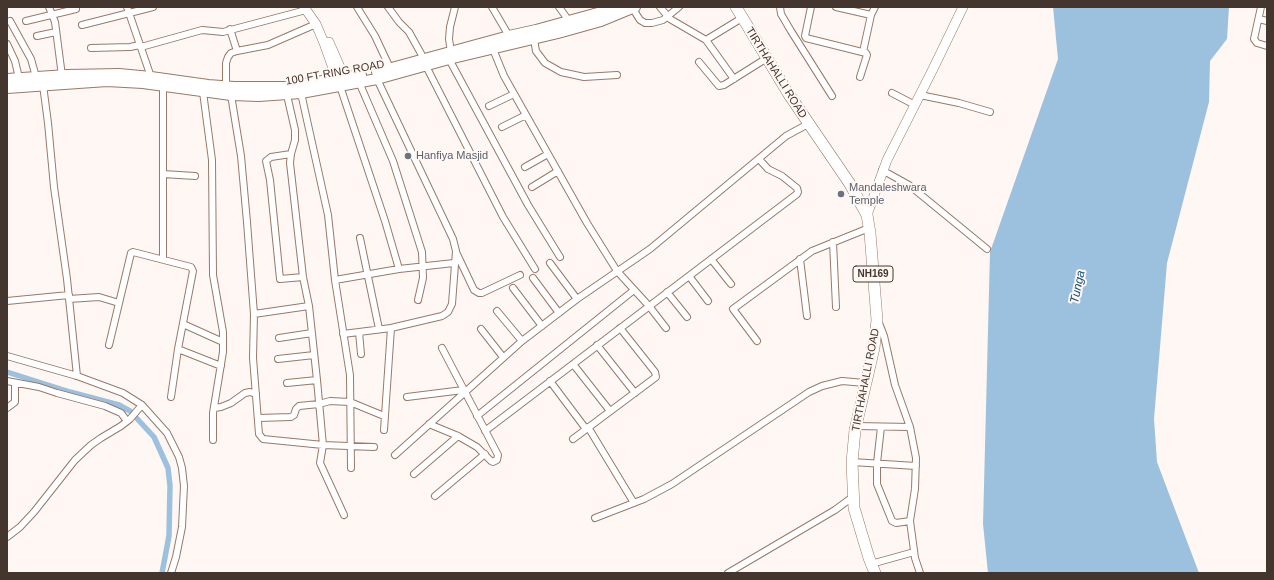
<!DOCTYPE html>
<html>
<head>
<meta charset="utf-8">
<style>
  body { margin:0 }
  #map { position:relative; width:1274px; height:580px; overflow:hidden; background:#fff7f3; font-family:Helvetica,sans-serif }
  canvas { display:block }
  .frame { position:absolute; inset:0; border:8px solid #44362e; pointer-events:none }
</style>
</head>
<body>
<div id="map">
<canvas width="1274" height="580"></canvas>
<div class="frame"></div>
</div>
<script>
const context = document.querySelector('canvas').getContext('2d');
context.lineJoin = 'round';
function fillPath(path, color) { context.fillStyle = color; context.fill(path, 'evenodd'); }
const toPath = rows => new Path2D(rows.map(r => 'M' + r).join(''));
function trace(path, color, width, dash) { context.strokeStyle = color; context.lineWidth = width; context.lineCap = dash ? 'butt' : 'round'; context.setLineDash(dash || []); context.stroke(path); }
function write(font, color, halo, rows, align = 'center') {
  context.font = font + ' Helvetica,sans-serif'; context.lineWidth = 4; context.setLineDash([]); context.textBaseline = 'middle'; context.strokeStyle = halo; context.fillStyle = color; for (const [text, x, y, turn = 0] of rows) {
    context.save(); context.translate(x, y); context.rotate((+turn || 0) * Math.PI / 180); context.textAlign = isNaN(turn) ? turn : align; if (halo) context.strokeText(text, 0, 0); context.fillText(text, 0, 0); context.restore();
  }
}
const water = toPath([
  [1053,7,1229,7,1227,39,1210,61,1209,102,1167,263,1154,419,1157,462,1199,573,988,573,983,524,990,252,1058,59]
]);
const canal = toPath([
  [7,372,70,392,119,405,130,411,154,437,168,468,170,486,169,536,162,573]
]);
const street = toPath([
  [49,7,55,22,62,76],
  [127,7,151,77],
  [357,7,375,36,390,68],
  [388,7,399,22,409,32,424,59],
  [492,7,509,36],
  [559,7,569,21],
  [660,7,670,19,706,40,734,79],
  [780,7,781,14,791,31,832,96],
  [811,7,805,36,806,38,866,53,867,55,860,77],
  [836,7,871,15],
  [1261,7,1254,39,1257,43,1267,46],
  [633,9,640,20,645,23,652,23,663,20,679,7],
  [1259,19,1267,21],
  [10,21,31,59,36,77],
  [26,21,76,9],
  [82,25,153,7],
  [230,29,237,51],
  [37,36,56,32],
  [534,39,536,51,545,63,561,72,584,77,617,75],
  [706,40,742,18],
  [7,44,15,61,19,78],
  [141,47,202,30,223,32,306,10],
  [91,48,130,47,140,45],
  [493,49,504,76,587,223,617,271,649,306,666,328],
  [451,52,449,39,450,27,455,7],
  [863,52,871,15,875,7],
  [449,59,528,205,560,257],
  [699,62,719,86,724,85,767,58],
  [426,66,503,217,535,269],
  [359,82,393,161,422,252,423,278,418,300],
  [43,85,48,123,54,187,67,279,77,376],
  [340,86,385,221,399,269],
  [226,87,226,63,228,57,231,53,237,51,268,45,316,24],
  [203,92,212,160,213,275,223,332,223,352,213,413,213,440],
  [301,93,328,215,335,280,350,375,351,468],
  [892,93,915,105],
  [231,95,241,156,247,222,254,314,253,358,259,434,263,439,323,445,374,447],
  [287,95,295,130,295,140,291,154,290,163,303,277,309,306,317,380,323,445,320,463,344,515],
  [920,95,959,103,990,112],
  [489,106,514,94],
  [502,127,526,115],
  [291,154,271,157,266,161,270,180,280,279,303,277],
  [525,167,548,154],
  [882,170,909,185,987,249],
  [163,174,195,176],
  [532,187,558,171],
  [360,238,379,329],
  [833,242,836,307],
  [456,252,474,290,479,293,482,293,520,275],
  [163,259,163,86],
  [711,259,731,284],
  [800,259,807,316],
  [550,263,577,299],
  [689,276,708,301],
  [533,278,559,313],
  [335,280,399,269,454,263],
  [513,288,542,326],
  [667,292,687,317],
  [69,299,99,297,119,303],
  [7,301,69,295],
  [497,311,522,341],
  [254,314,309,306],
  [879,323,884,336,895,385,910,427,916,458,915,489,910,521,915,558,920,573],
  [183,324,223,342],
  [481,329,503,357],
  [359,332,361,354],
  [343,334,391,328,442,316,448,312,452,304,456,251,453,239,377,79],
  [279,338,312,333],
  [757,341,733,309,812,251,869,228],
  [109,345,131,253,133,252,191,267,193,271,178,349,171,397],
  [597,345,635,393],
  [178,349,221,366],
  [7,356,77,376,123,393,142,405,167,433,179,457,182,468,184,486,182,527,176,557,171,573],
  [278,359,314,355],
  [573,364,610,411],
  [7,381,39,387,57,393,105,406,121,413,127,421],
  [550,381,586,429],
  [287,383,317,380],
  [407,397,463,390],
  [7,408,15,402,15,383],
  [214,408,221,407,231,403,245,393,250,392,256,394],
  [477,416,634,290],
  [258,418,291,417,294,415,296,409,299,406,319,404,330,401,350,402,384,416],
  [429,424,458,436,477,447,491,461,493,462,497,460,498,455,442,348],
  [856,426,910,427],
  [588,427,634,503],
  [881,427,877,463,877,484,879,489,892,521,896,523,910,521],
  [384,430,391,328],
  [485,431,797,194,798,192,797,188,782,176,768,169,759,159],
  [573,439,656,377,655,372,620,328],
  [395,455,522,341,577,299,650,249,786,136,808,124],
  [852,462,916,466],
  [414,474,458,436],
  [435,496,485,454],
  [595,518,644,499,672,484,809,392,822,386,842,381,865,383],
  [7,537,20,527,34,512,75,460,91,445,101,438,121,426,130,419,142,405],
  [871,564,914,552],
  [728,573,835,510,854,496]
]);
const secondary = toPath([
  [304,7,316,24,324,43,339,85],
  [329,42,347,83],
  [867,215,887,160,933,69,963,7]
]);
const primary = toPath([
  [377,72,509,36,536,30,616,8],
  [7,79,67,75,119,74,151,77,208,85,234,87,285,87,361,75],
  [7,88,107,81,143,83,231,95,259,96,301,93,377,79,449,59,558,33,601,21,635,7]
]);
const highway = toPath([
  [736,7,788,93,850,184,867,215,870,233,877,320,874,348,855,430,852,462,854,508,869,558,875,573]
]);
const markers = [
  [408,156,4,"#6b7280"],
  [841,194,4,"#6b7280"]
];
const shields = [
  [873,274,40]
];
const shieldNames = [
  ["NH169",873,274]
];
const streetNames = [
  ["100 FT RING ROAD",335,73,-10],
  ["TIRTHAHALLI ROAD",776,73,58],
  ["TIRTHAHALLI ROAD",866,380,-79]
];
const worshipNames = [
  ["Hanfiya Masjid",416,156],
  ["Mandaleshwara",849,188],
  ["Temple",849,201]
];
const waterNames = [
  ["Tunga",1078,287,-78]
];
fillPath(water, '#9cc1de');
trace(canal, '#9cc1de', 5.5);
trace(street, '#997968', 8);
trace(secondary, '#997968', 10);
trace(primary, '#997968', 12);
trace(highway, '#997968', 12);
trace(street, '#fff', 6);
trace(secondary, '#fff', 9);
trace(primary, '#fff', 10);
trace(highway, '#fff', 11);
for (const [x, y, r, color] of markers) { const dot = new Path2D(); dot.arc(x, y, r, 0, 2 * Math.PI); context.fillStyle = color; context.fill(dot); trace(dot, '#fff7f3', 1.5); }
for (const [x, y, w] of shields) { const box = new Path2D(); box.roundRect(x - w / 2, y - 8, w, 16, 3); context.fillStyle = '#fff7f3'; context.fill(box); trace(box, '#44362e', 1); }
write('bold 10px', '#44362e', null, shieldNames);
write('11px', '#44362e', '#fff7f3', streetNames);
write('11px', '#5b616d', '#fff7f3', worshipNames, 'left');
write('italic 12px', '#134f76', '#fff7f3', waterNames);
</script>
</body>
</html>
